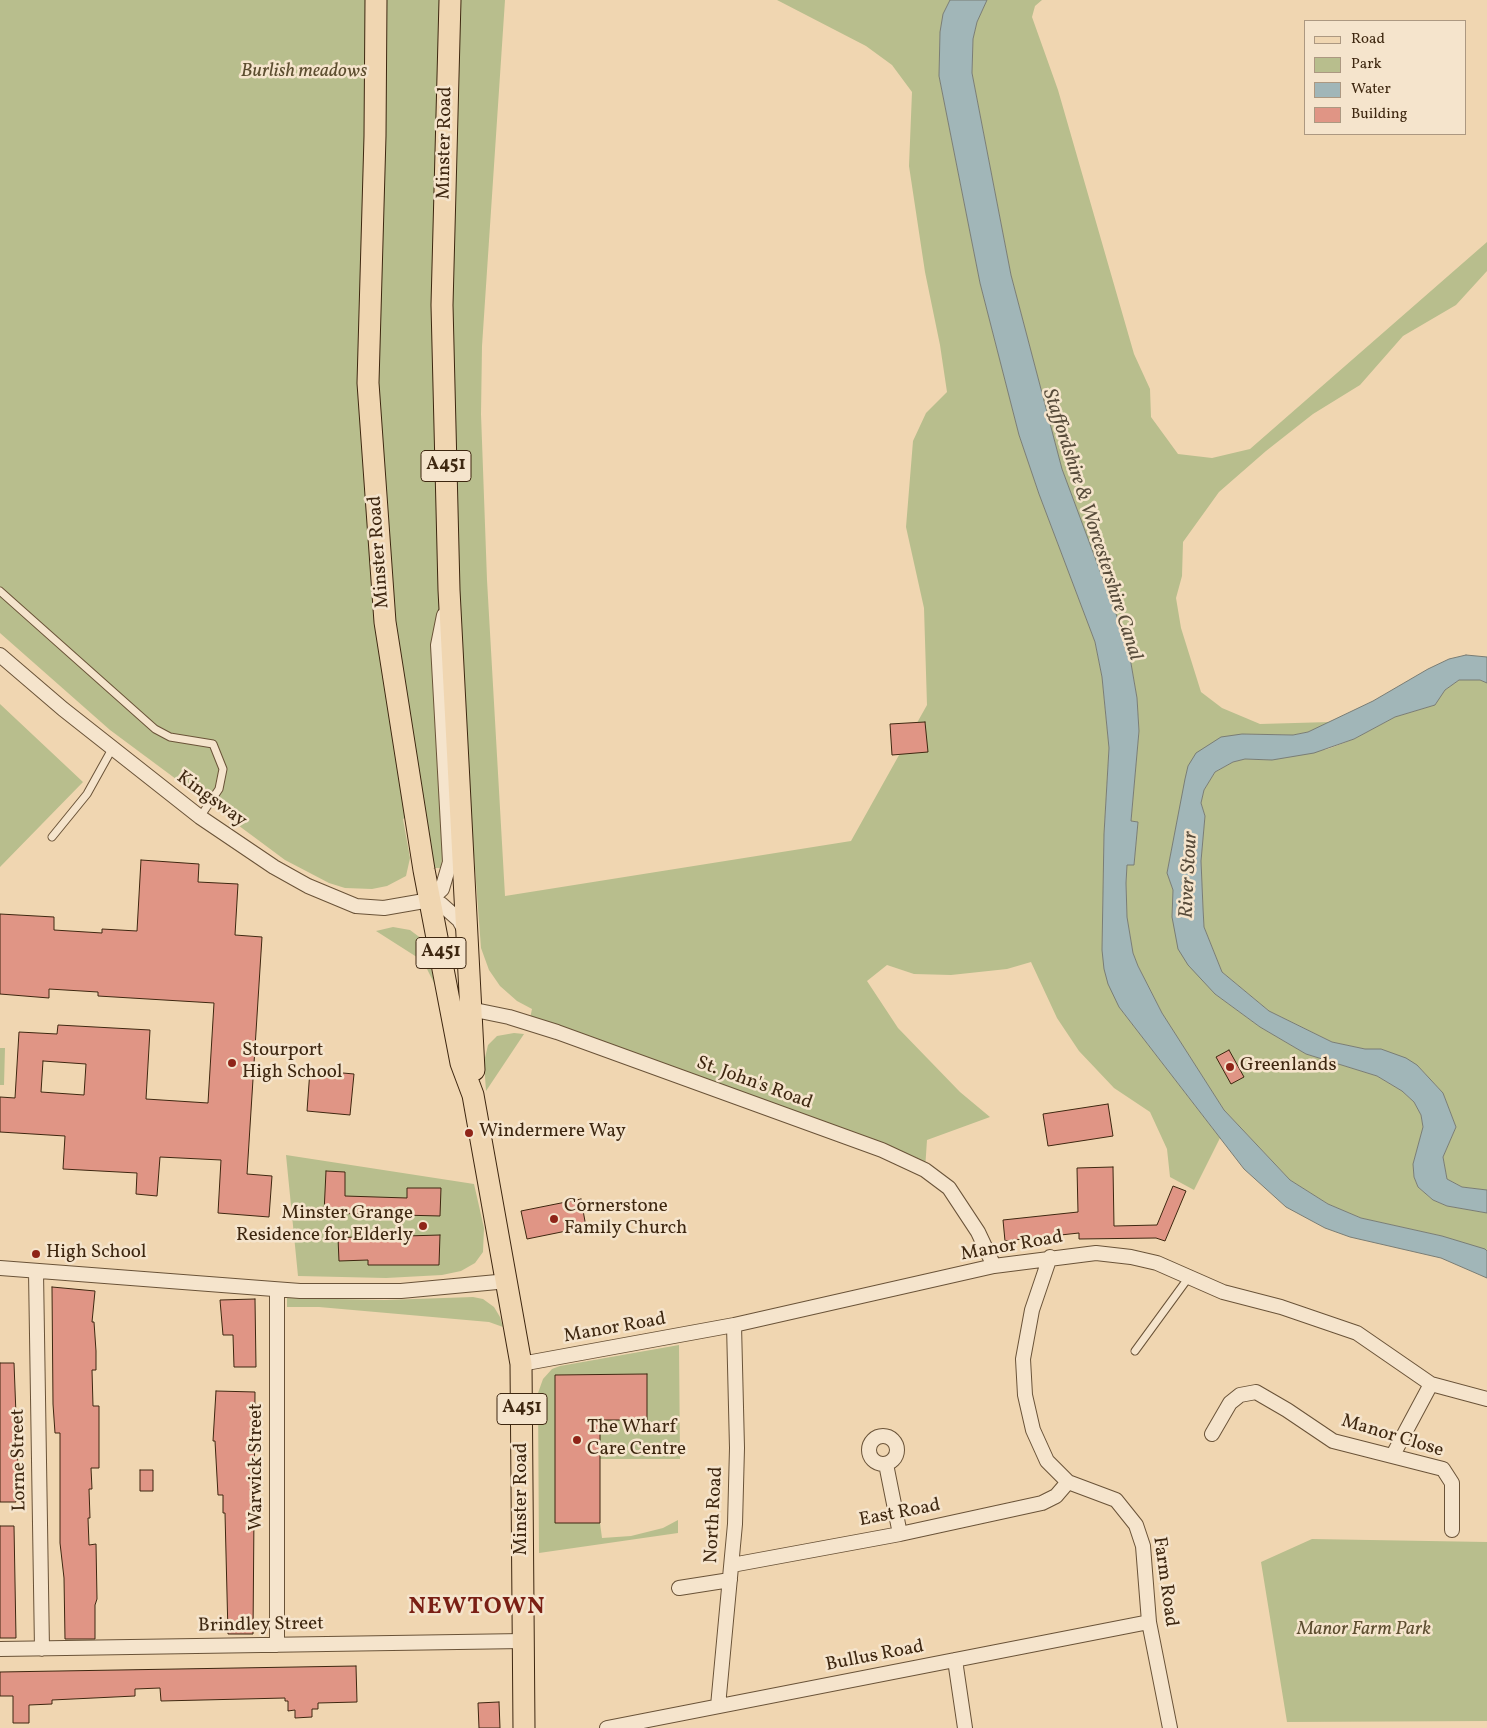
<!DOCTYPE html>
<html>
<head>
<meta charset="utf-8">
<style>
  body { margin:0 }
  #map { position:relative; width:1487px; height:1728px; overflow:hidden; background:#f0d6b1; font-family:Vollkorn,serif }
  canvas { display:block }
  .legend { position:absolute; left:1304px; top:20px; width:162px; height:115px; box-sizing:border-box; background:#f5e4cc; border:1px solid #ac9881; margin:0; padding:6px 9px; list-style:none; font-size:15px; color:#3e2710 }
  .legend li { display:flex; align-items:center; gap:10px; height:25px }
  .legend b { width:25px; border:1px solid #ac9881 }
</style>
</head>
<body>
<div id="map">
<canvas width="1487" height="1728"></canvas>
<ul class="legend">
<li><b style="height:6px;background:#f0d6b1"></b>Road</li>
<li><b style="height:14px;background:#b8be8d"></b>Park</li>
<li><b style="height:14px;background:#a1b6b8"></b>Water</li>
<li><b style="height:14px;background:#e09585"></b>Building</li>
</ul>
</div>
<script>
const context = document.querySelector('canvas').getContext('2d');
context.lineJoin = 'round';
function fillPath(path, color) { context.fillStyle = color; context.fill(path, 'evenodd'); }
const toPath = rows => new Path2D(rows.map(r => 'M' + r).join(''));
function trace(path, color, width, dash) { context.strokeStyle = color; context.lineWidth = width; context.lineCap = dash ? 'butt' : 'round'; context.setLineDash(dash || []); context.stroke(path); }
function write(font, color, halo, rows, align = 'center') {
  context.font = font + ' Vollkorn,serif'; context.lineWidth = 5; context.setLineDash([]); context.textBaseline = 'middle'; context.strokeStyle = halo; context.fillStyle = color; for (const [text, x, y, turn = 0] of rows) {
    context.save(); context.translate(x, y); context.rotate((+turn || 0) * Math.PI / 180); context.textAlign = isNaN(turn) ? turn : align; if (halo) context.strokeText(text, 0, 0); context.fillText(text, 0, 0); context.restore();
  }
}
const green = toPath([
  [0,0,505,0,482,346,481,414,487,580,505,896,851,841,927,705,924,608,906,527,913,441,926,413,947,392,940,345,925,272,909,166,912,92,892,65,866,46,777,0,950,0,943,14,940,32,939,76,980,283,1019,435,1039,494,1095,642,1102,677,1109,748,1104,834,1102,950,1119,1007,1220,1138,1194,1190,1170,1177,1167,1149,1150,1112,1114,1088,1079,1051,1057,1018,1031,962,1007,969,951,975,914,974,887,965,867,981,898,1028,960,1092,990,1117,927,1140,925,1170,529,1023,532,1009,517,1001,500,986,489,970,481,948,470,802,446,829,441,868,434,868,432,862,426,812,415,812,403,819,410,858,406,876,387,886,372,889,345,888,329,883,285,860,110,730,0,633],
  [987,0,1042,0,1035,6,1032,17,1058,90,1134,354,1150,389,1151,417,1178,454,1212,458,1250,449,1487,242,1487,271,1456,305,1403,336,1360,385,1313,414,1266,451,1219,492,1183,542,1182,576,1176,598,1181,628,1201,692,1222,708,1260,724,1330,722,1308,732,1293,735,1242,734,1188,766,1167,873,1173,890,1172,917,1204,981,1215,994,1260,1027,1306,1054,1377,1076,1402,1091,1414,1102,1421,1115,1423,1128,1413,1164,1414,1177,1418,1187,1433,1200,1447,1206,1487,1213,1487,1251,1442,1236,1361,1218,1328,1204,1290,1180,1224,1110,1162,1013,1138,966,1133,953,1127,917,1126,883,1127,864,1134,865,1138,822,1131,821,1139,731,1137,698,1128,646,1062,469,1011,275,972,73,973,39,977,22],
  [1467,679,1480,680,1487,683,1487,1190,1462,1187,1447,1179,1443,1157,1456,1127,1443,1093,1417,1065,1381,1049,1365,1049,1332,1042,1269,1011,1222,972,1204,927,1203,908,1201,861,1205,816,1201,803,1204,790,1215,772,1233,762,1245,759,1272,760,1328,749,1354,739,1395,717,1435,705,1445,690,1459,680],
  [0,704,83,782,0,867],
  [393,927,410,930,422,939,427,951,435,985,423,961,376,931],
  [514,1033,524,1034,486,1091,484,1062,488,1045,497,1036],
  [0,1048,5,1048,4,1085,0,1085],
  [286,1155,474,1184,484,1228,483,1252,475,1263,461,1271,442,1275,386,1278,298,1276],
  [473,1297,483,1299,494,1307,500,1317,503,1327,489,1322,319,1307,287,1307,287,1298,385,1300],
  [679,1345,680,1459,600,1459,600,1420,647,1420,647,1374,555,1375,555,1523,600,1523,602,1538,631,1536,663,1528,678,1520,678,1533,539,1553,538,1393,543,1379,552,1369,560,1366],
  [1312,1539,1487,1542,1487,1721,1287,1722,1261,1562]
]);
const water = toPath([
  [950,0,987,0,977,22,973,39,972,73,1011,275,1062,469,1128,646,1137,698,1139,731,1131,821,1138,822,1134,865,1127,865,1126,883,1127,917,1133,953,1138,966,1162,1013,1224,1110,1290,1180,1328,1204,1361,1218,1442,1236,1485,1249,1487,1251,1487,1278,1441,1258,1350,1237,1325,1228,1286,1207,1244,1169,1119,1007,1108,984,1104,969,1102,950,1104,834,1109,748,1102,677,1095,642,1039,494,1019,435,980,283,939,76,940,32,943,14,950,0],
  [1466,655,1487,657,1487,683,1480,680,1459,680,1445,690,1435,705,1395,717,1354,739,1314,753,1272,760,1245,759,1233,762,1215,772,1204,790,1201,803,1205,816,1201,861,1203,908,1204,927,1222,972,1269,1011,1332,1042,1365,1049,1381,1049,1406,1058,1417,1065,1443,1093,1456,1127,1443,1157,1447,1179,1462,1187,1487,1190,1487,1213,1447,1206,1433,1200,1418,1187,1414,1177,1413,1164,1423,1127,1421,1115,1414,1102,1402,1091,1377,1076,1306,1054,1260,1027,1215,994,1188,965,1178,949,1172,917,1173,890,1167,873,1185,779,1188,766,1196,753,1221,737,1242,734,1293,735,1308,732,1373,701,1428,669,1449,659,1466,655]
]);
const building = toPath([
  [925,722,928,752,892,755,890,724,925,722],
  [141,860,199,864,198,882,238,884,235,935,262,937,247,1174,272,1176,269,1217,218,1213,221,1160,160,1157,157,1196,136,1194,137,1173,63,1169,65,1136,0,1132,0,1097,15,1098,19,1032,57,1034,58,1025,150,1030,146,1099,208,1103,214,1003,98,996,98,992,49,989,49,998,0,994,0,914,54,917,54,930,102,933,102,929,137,931,141,860],
  [43,1061,86,1064,84,1095,41,1092,43,1061],
  [1229,1050,1244,1077,1231,1084,1216,1057,1229,1050],
  [310,1070,354,1074,350,1115,307,1111,310,1070],
  [1108,1104,1113,1136,1048,1146,1043,1114,1108,1104],
  [1113,1167,1114,1226,1157,1225,1173,1186,1186,1191,1165,1241,1156,1238,1079,1239,1079,1233,1005,1241,1003,1220,1078,1212,1077,1168,1113,1167],
  [326,1171,345,1172,345,1196,407,1198,407,1188,441,1188,440,1216,324,1213,326,1171],
  [581,1199,586,1227,527,1239,521,1211,581,1199],
  [440,1235,439,1265,368,1265,368,1260,339,1261,338,1238,355,1237,355,1240,406,1240,406,1236,440,1235],
  [52,1287,95,1291,92,1322,94,1322,96,1351,96,1370,92,1370,93,1406,99,1406,99,1468,91,1468,92,1489,89,1489,90,1518,88,1518,89,1545,96,1544,97,1599,95,1605,95,1639,65,1639,64,1578,60,1543,60,1433,55,1433,53,1404,52,1287],
  [255,1299,256,1367,234,1367,233,1335,223,1335,220,1300,255,1299],
  [0,1363,14,1363,19,1493,16,1493,16,1502,0,1502,0,1363],
  [647,1374,647,1420,600,1420,600,1523,555,1523,555,1375,647,1374],
  [216,1391,255,1392,253,1634,228,1634,225,1513,223,1513,223,1495,218,1495,215,1441,213,1441,216,1391],
  [140,1470,153,1470,153,1491,140,1491,140,1470],
  [0,1526,14,1526,16,1638,0,1638,0,1526],
  [356,1666,357,1702,318,1703,318,1709,312,1709,312,1717,295,1718,295,1710,288,1711,288,1701,285,1701,285,1698,161,1701,160,1688,135,1689,135,1696,52,1700,52,1704,29,1705,29,1723,13,1723,13,1696,0,1696,0,1672,356,1666],
  [499,1702,500,1728,479,1728,478,1703,499,1702]
]);
const service = toPath([
  [0,591,155,729,170,737,213,744,223,769,219,789,200,817],
  [52,837,87,794,112,749],
  [1135,1351,1189,1277]
]);
const minor = toPath([
  [0,655,63,709,200,817,274,867,308,886,356,906,384,908,430,900,441,904,459,920,465,931],
  [430,900,442,889,450,862,438,645,444,615],
  [465,1008,509,1017,557,1032,882,1150,925,1170,949,1188,978,1232,994,1266],
  [1050,1257,1032,1310,1023,1359,1025,1395,1033,1430,1047,1461,1068,1482,1116,1500,1136,1525,1143,1546,1149,1622,1170,1728],
  [0,1268,300,1291,401,1291,508,1281],
  [36,1272,42,1649],
  [277,1290,277,1645],
  [521,1364,734,1325,994,1266,1096,1253,1131,1257,1157,1263,1223,1292,1281,1307,1357,1333,1431,1384,1487,1399],
  [1212,1434,1230,1403,1240,1395,1256,1392,1287,1410,1333,1441,1443,1469,1452,1483,1452,1530],
  '869 1450a14 14 0 1 1 28 0a14 14 0 1 1-28 0Z',
  [1393,1455,1431,1384],
  [886,1464,900,1534],
  [732,1565,900,1534,1042,1503,1056,1496,1068,1482],
  [679,1588,730,1580],
  [0,1649,523,1641],
  [955,1660,965,1728],
  [718,1706,735,1524,737,1448,734,1325],
  [607,1728,1149,1622]
]);
const primary = toPath([
  [376,0,375,136,368,383,385,622,424,870,461,1063,473,1095,521,1364,524,1728],
  [450,0,442,305,449,590,474,1070]
]);
const markers = [
  [232,1063,5,"#8f2418"],
  [1230,1067,5,"#8f2418"],
  [469,1133,5,"#8f2418"],
  [554,1219,5,"#8f2418"],
  [423,1226,5,"#8f2418"],
  [36,1254,5,"#8f2418"],
  [577,1440,5,"#8f2418"]
];
const shields = [
  [446,466,50],
  [441,953,50],
  [522,1409,50]
];
const shieldNames = [
  ["A451",446,466],
  ["A451",441,953],
  ["A451",522,1409]
];
const parkNames = [
  ["Burlish meadows",304,73],
  ["Manor Farm Park",1364,1631]
];
const streetNames = [
  ["Minster Road",446,143,-89],
  ["Minster Road",380,552,-94],
  ["Kingsway",211,800,36],
  ["St. John's Road",754,1084,20],
  ["Manor Road",1012,1247,-10],
  ["Manor Road",615,1329,-10],
  ["Manor Close",1392,1437,17],
  ["Lorne Street",20,1460,-91],
  ["Warwick Street",258,1467,-90],
  ["Minster Road",523,1499,-90],
  ["East Road",900,1514,-11],
  ["North Road",715,1515,-87],
  ["Farm Road",1164,1582,82],
  ["Brindley Street",261,1626,-1],
  ["Bullus Road",875,1657,-11]
];
const poiNames = [
  ["Stourport",242,1052],
  ["High School",242,1074],
  ["Greenlands",1240,1067],
  ["Windermere Way",479,1133],
  ["Cornerstone",564,1208],
  ["Family Church",564,1230],
  ["Minster Grange",413,1215,"right"],
  ["Residence for Elderly",413,1237,"right"],
  ["High School",46,1254],
  ["The Wharf",587,1429],
  ["Care Centre",587,1451]
];
const waterNames = [
  ["Staffordshire & Worcestershire Canal",1091,525,72],
  ["River Stour",1190,875,-87]
];
const districtNames = [
  ["NEWTOWN",477,1609]
];
fillPath(green, '#b8be8d');
fillPath(water, '#a1b6b8');
trace(water, '#797d75', 1);
fillPath(building, '#e09585');
trace(building, '#3e2710', 1);
trace(service, '#6a5338', 9);
trace(minor, '#6a5338', 16);
trace(primary, '#3e2710', 23);
trace(service, '#f5e4cc', 7);
trace(minor, '#f5e4cc', 14);
trace(primary, '#f0d6b1', 21);
for (const [x, y, r, color] of markers) { const dot = new Path2D(); dot.arc(x, y, r, 0, 2 * Math.PI); context.fillStyle = color; context.fill(dot); trace(dot, '#f5e4cc', 2); }
for (const [x, y, w] of shields) { const box = new Path2D(); box.roundRect(x - w / 2, y - 15.5, w, 31, 4); context.fillStyle = '#f5e4cc'; context.fill(box); trace(box, '#3e2710', 1); }
write('bold 18px', '#3e2710', null, shieldNames);
write('italic 19px', '#5c4d2f', '#f5e4cc', parkNames);
write('19px', '#3e2710', '#f5e4cc', streetNames);
write('19px', '#3e2710', '#f5e4cc', poiNames, 'left');
write('italic 20px', '#574b3a', '#f5e4cc', waterNames);
context.letterSpacing = '1px';
write('bold 24px', '#7a1f14', '#f5e4cc', districtNames);
context.letterSpacing = '0px';
</script>
</body>
</html>
